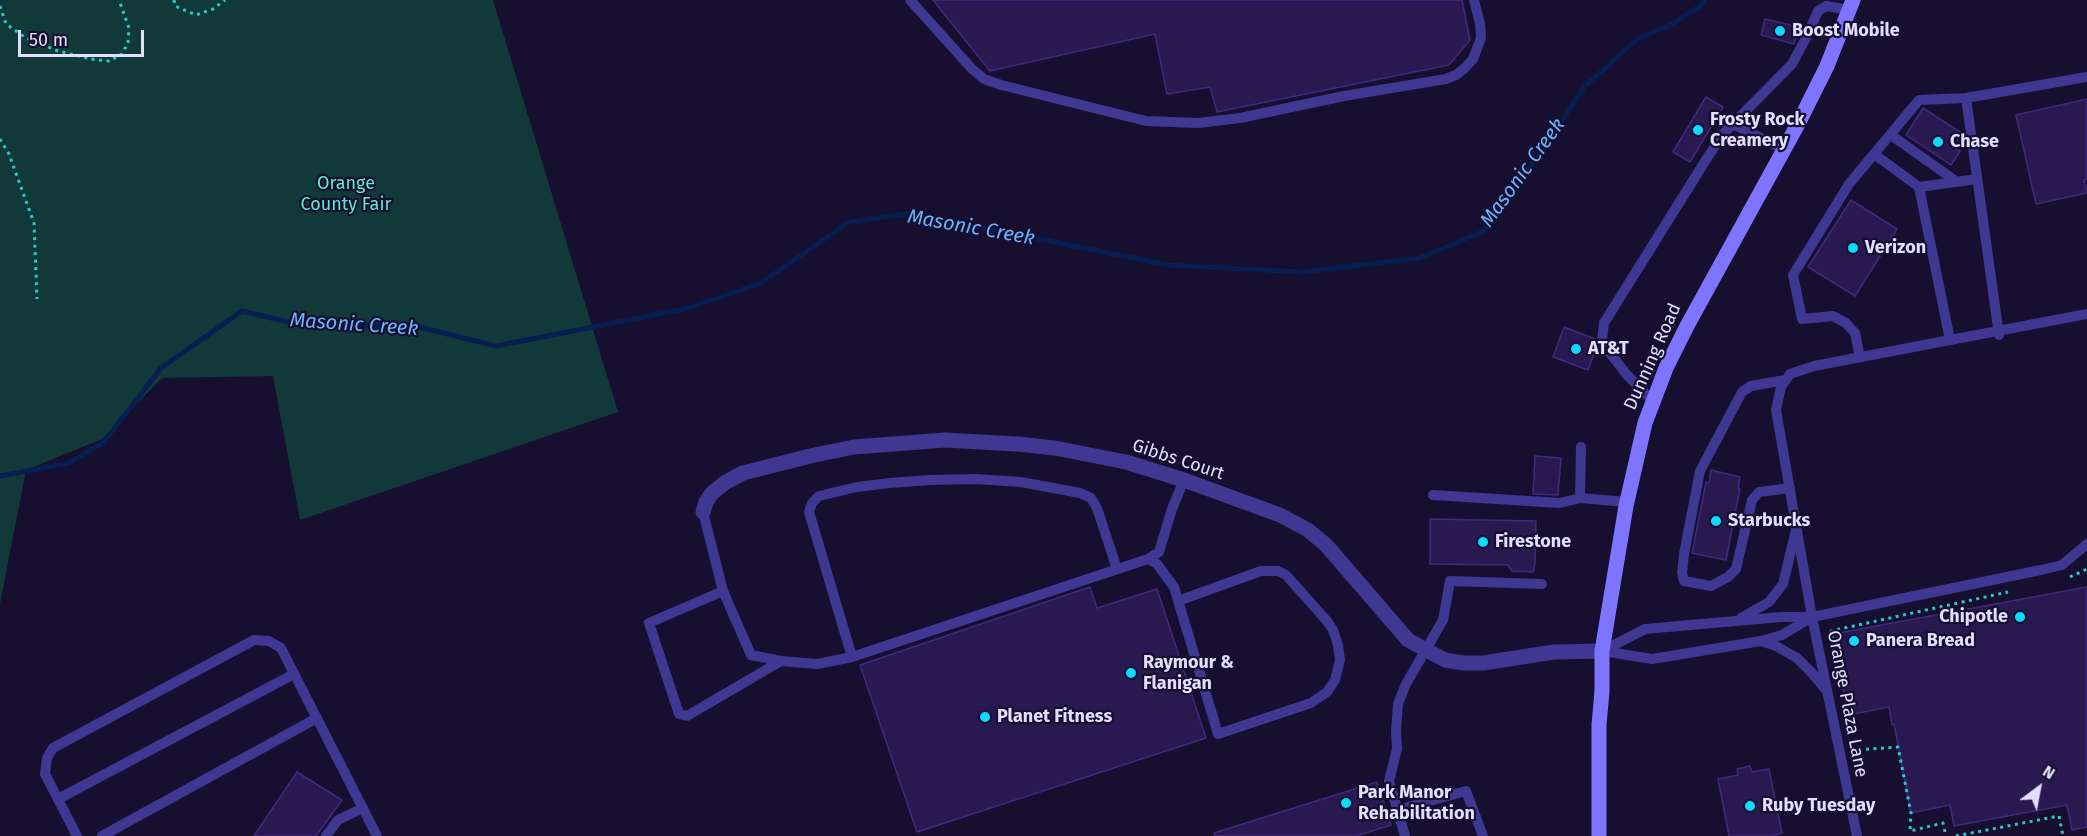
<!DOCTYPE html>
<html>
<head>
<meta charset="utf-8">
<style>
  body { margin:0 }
  #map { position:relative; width:2087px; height:836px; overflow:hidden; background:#160f2f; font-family:"Fira Sans",sans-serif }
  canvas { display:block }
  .north { position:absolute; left:2009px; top:758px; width:60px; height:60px; -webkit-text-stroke:4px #160f2f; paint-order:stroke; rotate:32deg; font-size:16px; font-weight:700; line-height:24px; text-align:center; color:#e3ddff }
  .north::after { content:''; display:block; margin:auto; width:21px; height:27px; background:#e3ddff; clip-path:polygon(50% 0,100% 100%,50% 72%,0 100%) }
  .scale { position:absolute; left:18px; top:30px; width:126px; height:27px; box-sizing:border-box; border:3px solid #e3ddff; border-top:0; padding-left:8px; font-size:18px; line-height:21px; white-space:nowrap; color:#e3ddff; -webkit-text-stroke:4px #160f2f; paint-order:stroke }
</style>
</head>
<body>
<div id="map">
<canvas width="2087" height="836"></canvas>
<div class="north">N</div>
<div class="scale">50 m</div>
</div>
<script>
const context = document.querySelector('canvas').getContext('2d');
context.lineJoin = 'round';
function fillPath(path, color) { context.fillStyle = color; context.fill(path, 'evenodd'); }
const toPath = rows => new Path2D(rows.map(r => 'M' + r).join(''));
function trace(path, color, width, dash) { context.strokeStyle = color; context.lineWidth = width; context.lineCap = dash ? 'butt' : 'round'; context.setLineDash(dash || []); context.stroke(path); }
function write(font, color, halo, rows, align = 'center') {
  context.font = font + ' "Fira Sans",sans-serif'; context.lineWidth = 4.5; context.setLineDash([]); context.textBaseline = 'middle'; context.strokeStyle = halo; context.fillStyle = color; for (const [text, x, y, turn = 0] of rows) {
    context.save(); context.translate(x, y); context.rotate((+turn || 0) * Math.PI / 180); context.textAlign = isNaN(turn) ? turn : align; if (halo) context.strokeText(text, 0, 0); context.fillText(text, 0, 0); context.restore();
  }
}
const green = toPath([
  [0,0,493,0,618,412,300,520,273,376,162,378,102,439,26,470,0,604]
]);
const stream = toPath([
  [0,476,69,463,103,443,161,368,242,311,305,326,415,326,496,346,685,309,761,283,849,222,911,213,1168,265,1303,272,1420,258,1484,231,1541,152,1584,87,1637,39,1668,26,1699,7,1704,0]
]);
const building = toPath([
  [933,0,1462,0,1470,40,1449,65,1217,112,1210,87,1167,94,1155,34,990,71,933,0],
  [1765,19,1799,27,1794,44,1761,35,1765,19],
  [1706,97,1723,107,1690,162,1673,152,1706,97],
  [2087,99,2087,179,2084,180,2087,193,2036,204,2016,115,2087,99],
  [1923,108,1963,134,1955,149,1960,151,1951,165,1906,135,1923,108],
  [1851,200,1897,229,1855,296,1808,267,1851,200],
  [1564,327,1595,339,1597,346,1588,370,1553,357,1564,327],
  [1535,456,1561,458,1558,495,1533,494,1535,456],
  [1711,470,1740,477,1738,489,1740,489,1726,560,1692,553,1706,482,1709,483,1711,470],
  [1430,519,1536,521,1535,564,1533,572,1512,571,1508,565,1430,564,1430,519],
  [1090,587,1097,608,1157,589,1206,738,917,832,860,665,1090,587],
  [2087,587,2087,827,2072,830,2067,805,1954,826,1950,805,1911,813,1894,724,1892,725,1889,707,1848,715,1833,634,2087,587],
  [1750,766,1752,772,1769,769,1782,833,1772,836,1729,836,1718,779,1738,775,1737,769,1750,766],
  [297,772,342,800,316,836,254,836,297,772],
  [1377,782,1391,825,1356,836,1215,836,1214,833,1377,782]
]);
const path = toPath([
  [174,0,175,6,196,15,213,9,225,0],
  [0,6,6,24,26,38,58,51,91,59,109,61,122,54,128,43,129,28,119,0],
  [0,139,9,154,34,223,37,299],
  [2070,577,2087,569],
  [1834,647,1831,631,2008,592],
  [1853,748,1853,750,1898,747,1911,813,1910,831,1943,823,1946,836],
  [1956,836,2059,816,2063,836]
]);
const lane = toPath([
  [910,0,972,69,984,79,1001,85,1146,121,1198,123,1240,118,1344,96,1446,79,1456,75,1465,68,1473,59,1481,38,1480,24,1474,0],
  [1733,124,1785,150],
  [1891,135,1957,182],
  [1874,154,1919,100,1966,98],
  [1919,187,1977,179],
  [1999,335,1966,98,2087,77],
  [1860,357,1855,333,1846,323,1833,316,1802,319,1793,275,1849,184,1874,154,1919,187,1950,340],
  [1785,380,1751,386,1742,392,1700,471,1684,554,1682,573,1684,581,1711,586,1728,577,1736,569,1752,500,1759,492,1790,488],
  [1652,400,1627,375,1610,353,1602,340,1604,323,1709,155,1723,134,1792,64,1806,38,1818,11,1826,6,1849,10],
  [1581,447,1580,498,1627,502],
  [1433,495,1560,503,1580,498],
  [703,512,723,591,649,623,679,714,687,716,781,661,817,664,852,657,1148,559,1159,552,1172,509,1184,480],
  [1148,559,1157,564,1174,587,1218,734,1311,703,1327,692,1335,680,1340,660,1338,645,1333,630,1327,621,1286,575,1278,571,1261,571,1178,601],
  [723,591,751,655,781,661],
  [1741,618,1769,602,1783,584,1796,530],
  [1761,641,1776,646,1797,658,1812,673,1826,690],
  [1602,651,1645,629,1781,617,1812,617,2041,570,2062,565,2087,544],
  [1603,651,1652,659,1761,641,1782,635,1812,617],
  [852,657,809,512,812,503,819,496,857,487,890,483,930,480,976,479,1021,482,1080,493,1091,498,1097,508,1117,569],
  [58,799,294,674],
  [1397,810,1466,791,1483,836],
  [77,836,45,774,47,758,53,748,254,640,269,641,281,648,377,836],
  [102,836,317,718],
  [326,836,338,820,363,808],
  [1405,836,1389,781,1397,749,1396,731,1398,704,1406,684,1443,620,1450,581,1542,584],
  [1857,836,1812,617,1776,410,1781,387,1790,374,1814,366,2087,314]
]);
const street = toPath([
  [703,512,706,502,712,493,726,482,743,473,810,456,854,447,945,440,1017,444,1055,448,1126,462,1184,480,1280,515,1308,530,1326,545,1408,640,1445,660,1463,663,1483,663,1554,652,1602,651]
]);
const secondary = toPath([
  [1599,836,1599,725,1602,691,1602,651,1626,506,1645,423,1666,368,1687,326,1798,124,1827,66,1853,0]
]);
const markers = [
  [1780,31,6,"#09daff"],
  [1698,130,6,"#09daff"],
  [1938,142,6,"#09daff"],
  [1853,248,6,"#09daff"],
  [1576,349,6,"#09daff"],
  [1716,521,6,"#09daff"],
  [1483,542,6,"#09daff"],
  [2020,617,6,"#09daff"],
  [1854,641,6,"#09daff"],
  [1131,673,6,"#09daff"],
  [985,717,6,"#09daff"],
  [1346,803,6,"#09daff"],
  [1750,806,6,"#09daff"]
];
const poiNames = [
  ["Boost Mobile",1792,31],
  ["Frosty Rock",1710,120],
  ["Creamery",1710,141],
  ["Chase",1950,142],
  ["Verizon",1865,248],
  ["AT&T",1588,349],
  ["Starbucks",1728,521],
  ["Firestone",1495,542],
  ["Chipotle",2008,617,"right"],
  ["Panera Bread",1866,641],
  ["Raymour &",1143,663],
  ["Flanigan",1143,684],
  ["Planet Fitness",997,717],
  ["Park Manor",1358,793],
  ["Rehabilitation",1358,814],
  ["Ruby Tuesday",1762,806]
];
const parkNames = [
  ["Orange",346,184],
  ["County Fair",346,205]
];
const streetNames = [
  ["Dunning Road",1653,357,-66],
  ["Gibbs Court",1178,460,18],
  ["Orange Plaza Lane",1847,704,79]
];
const waterNames = [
  ["Masonic Creek",1523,173,-54],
  ["Masonic Creek",971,228,10],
  ["Masonic Creek",354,325,4]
];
fillPath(green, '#123939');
trace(stream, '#061e51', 5);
fillPath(building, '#281a51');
trace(building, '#3f2a7f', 1.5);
trace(path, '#26cbc9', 3, [3, 4.5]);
trace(lane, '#3f3792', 10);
trace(street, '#3f3792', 15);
trace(secondary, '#7f74ff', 15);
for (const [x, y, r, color] of markers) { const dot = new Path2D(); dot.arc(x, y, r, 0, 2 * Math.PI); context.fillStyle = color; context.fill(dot); trace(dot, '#160f2f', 2); }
write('bold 18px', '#e3ddff', '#160f2f', poiNames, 'left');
write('18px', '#5debcf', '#160f2f', parkNames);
write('18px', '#e3ddff', '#160f2f', streetNames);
write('italic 20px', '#6bb3ff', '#160f2f', waterNames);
</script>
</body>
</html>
